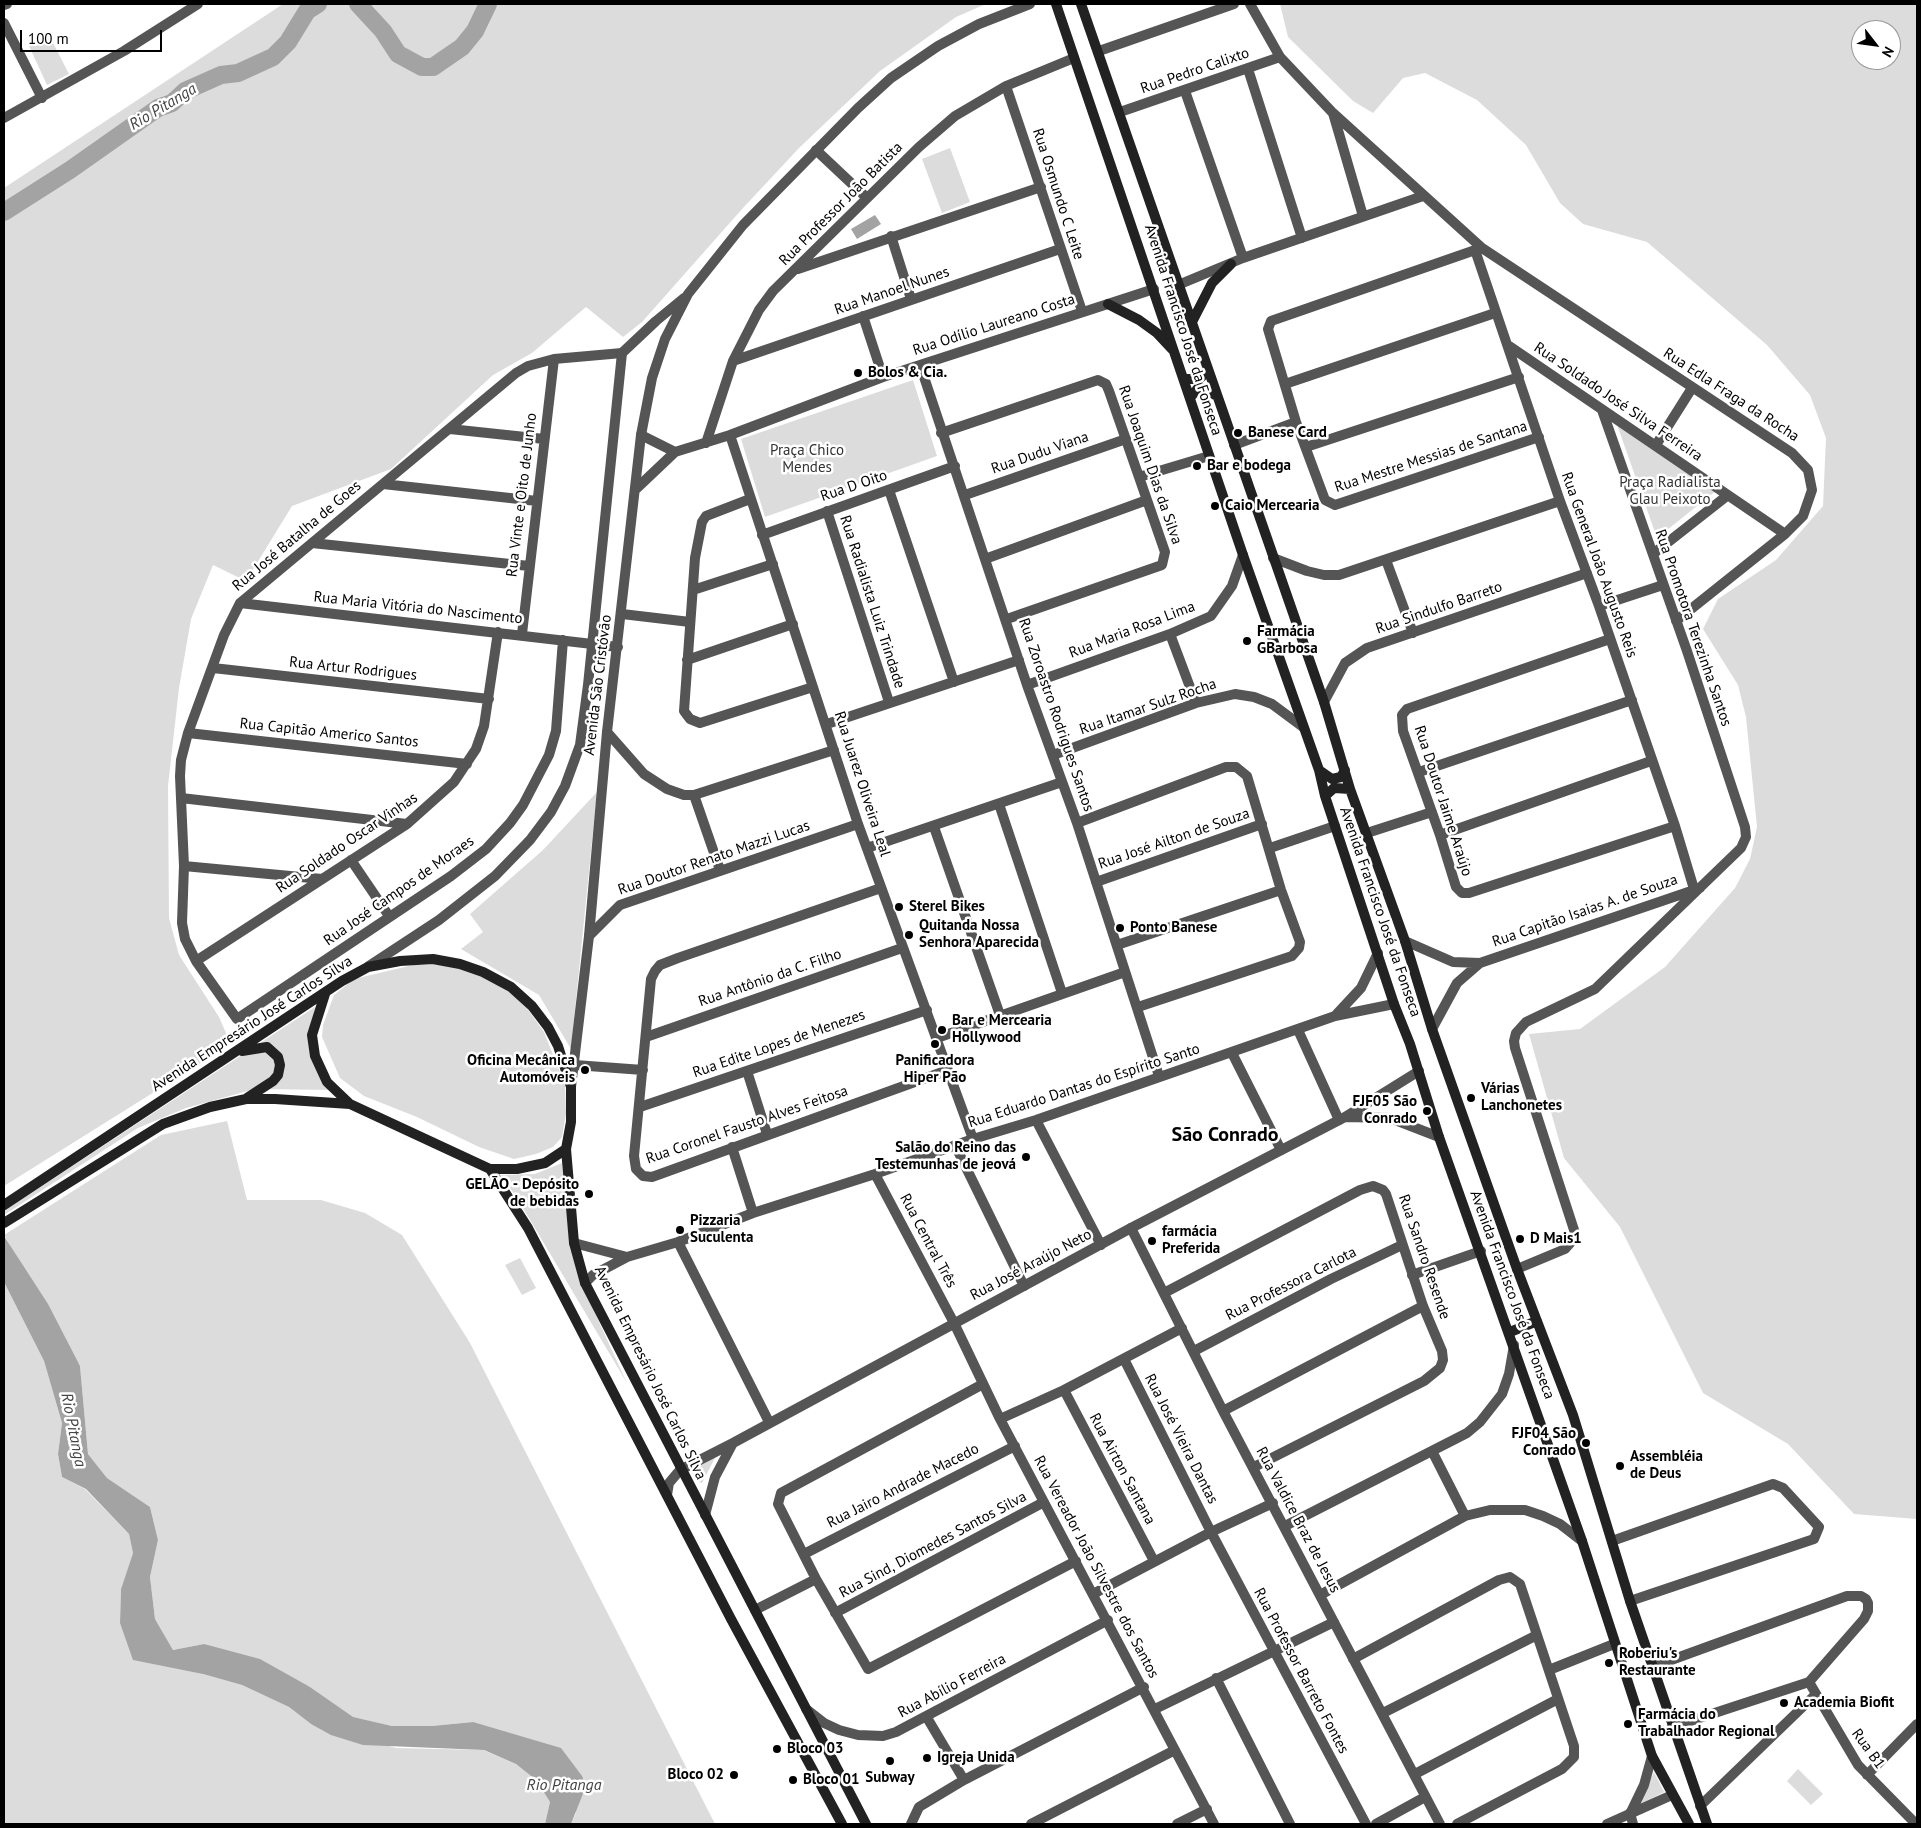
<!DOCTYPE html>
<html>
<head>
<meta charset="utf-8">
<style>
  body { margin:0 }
  #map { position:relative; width:1921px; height:1828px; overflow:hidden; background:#fff; font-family:"PT Sans",sans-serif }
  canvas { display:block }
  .frame { position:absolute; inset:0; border:5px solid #000; pointer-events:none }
  .north { position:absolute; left:1851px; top:20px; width:50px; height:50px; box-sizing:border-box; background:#fff; border:1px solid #999; border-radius:50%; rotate:120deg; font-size:14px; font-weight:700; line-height:20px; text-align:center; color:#000 }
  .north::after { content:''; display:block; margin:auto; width:18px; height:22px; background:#000; clip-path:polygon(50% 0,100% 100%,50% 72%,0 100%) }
  .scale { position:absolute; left:20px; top:30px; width:142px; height:22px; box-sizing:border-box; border:2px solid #000; border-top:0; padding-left:6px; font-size:15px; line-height:18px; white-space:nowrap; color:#000; -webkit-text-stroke:4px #fff; paint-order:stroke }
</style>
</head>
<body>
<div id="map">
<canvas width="1921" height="1828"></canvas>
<div class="frame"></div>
<div class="north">N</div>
<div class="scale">100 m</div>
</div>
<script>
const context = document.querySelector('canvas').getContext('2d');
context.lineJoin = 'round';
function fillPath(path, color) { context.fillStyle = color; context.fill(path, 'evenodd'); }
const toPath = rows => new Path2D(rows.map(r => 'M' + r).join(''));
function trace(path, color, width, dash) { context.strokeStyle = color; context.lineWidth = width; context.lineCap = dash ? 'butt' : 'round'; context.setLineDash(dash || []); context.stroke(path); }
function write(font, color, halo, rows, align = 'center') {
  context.font = font + ' "PT Sans",sans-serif'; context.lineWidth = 5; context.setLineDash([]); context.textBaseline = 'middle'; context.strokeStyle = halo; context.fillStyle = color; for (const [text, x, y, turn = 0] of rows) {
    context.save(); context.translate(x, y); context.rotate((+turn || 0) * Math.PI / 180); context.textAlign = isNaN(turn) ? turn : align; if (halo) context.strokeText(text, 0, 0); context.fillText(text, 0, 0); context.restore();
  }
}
const green = toPath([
  [283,4,986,4,956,17,880,71,799,148,743,208,642,322,623,337,586,307,532,353,493,375,391,469,292,506,246,581,213,565,191,619,179,688,168,786,169,918,179,955,219,1017,226,1033,223,1049,4,1186,4,188],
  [1280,4,1917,4,1917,1519,1854,1514,1788,1444,1703,1393,1620,1227,1564,1158,1529,1034,1580,1029,1665,967,1735,888,1750,859,1757,827,1746,717,1738,685,1703,629,1718,599,1776,560,1823,506,1826,438,1810,395,1767,345,1647,242,1583,224,1560,203,1526,145,1477,100,1425,73,1403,78,1373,113,1353,101,1288,37],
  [1861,30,1891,30,1891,60,1861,60],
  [50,37,69,74,47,85,29,46],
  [950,148,970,202,942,213,922,159],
  [913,380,937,456,765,517,741,439],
  [1615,419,1717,490,1657,538],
  [597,792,571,1049,539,995,461,949,483,932,470,914,543,850],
  [439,964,476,972,506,988,526,1007,544,1032,565,1085,566,1114,562,1137,553,1147,536,1154,514,1159,479,1147,417,1117,364,1096,340,1078,322,1037,323,1025,334,995,354,979,413,965],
  [315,1007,310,1042,335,1090,255,1089,186,1108,138,1128,4,1215,4,1211],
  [227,1121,247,1200,321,1200,365,1213,402,1235,470,1343,715,1824,571,1824,576,1813,473,1722,432,1726,392,1726,352,1717,310,1687,204,1644,173,1650,155,1619,150,1577,158,1540,150,1507,107,1478,88,1454,80,1366,4,1235,161,1135],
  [562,1163,569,1240,583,1287,627,1383,517,1198,501,1175,535,1174],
  [520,1258,536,1288,522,1295,505,1265],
  [4,1282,44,1361,62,1423,58,1454,62,1477,85,1489,129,1534,133,1553,121,1589,120,1623,203,1674,242,1685,289,1707,311,1724,396,1748,483,1750,516,1764,536,1780,550,1802,545,1824,4,1824],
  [717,1454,702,1483,699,1482,690,1471],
  [1798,1769,1823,1794,1811,1805,1787,1781],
  [1654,1772,1664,1792,1639,1805]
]);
const water = toPath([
  [875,215,881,224,857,239,851,229],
  [4,1236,48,1304,80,1366,88,1454,107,1478,150,1507,158,1540,150,1577,155,1619,173,1650,204,1644,260,1659,310,1687,353,1717,392,1726,432,1726,473,1722,561,1748,582,1776,586,1786,571,1824,545,1824,550,1802,536,1780,516,1764,484,1750,363,1745,331,1735,311,1724,289,1707,242,1685,203,1674,133,1660,120,1623,121,1589,133,1553,129,1534,86,1489,62,1477,58,1454,62,1423,44,1361,4,1282]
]);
const river = toPath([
  [358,4,383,31,398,54,422,67,433,67,462,47,475,31,488,4],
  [4,212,70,170,158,108,172,103,185,91,221,75,238,73,273,57,288,42,307,11,318,4]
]);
const minor = toPath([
  [1250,4,1280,57,1332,112,1482,248,1792,453,1808,470,1812,490,1803,516,1785,534,1676,621],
  [4,5,7,4],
  [4,23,42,98],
  [1099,51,1234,4],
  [1248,69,1302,238],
  [1006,86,1082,311],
  [1185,91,1243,258],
  [1120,112,1280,57],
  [1333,113,1363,216],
  [4,118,124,51,198,4],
  [816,150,867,198],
  [891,236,911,299],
  [1481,248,1271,321,1268,329,1296,422,1325,500,1335,505,1539,437],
  [1475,250,1560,501,1599,606,1675,826,1694,889],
  [798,269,1041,187],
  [1178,285,1243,258,1423,196],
  [863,316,883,377],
  [1509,346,1785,534],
  [733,361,1060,249],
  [920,365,1027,685,1077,823,1159,1076],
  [1285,384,1495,313],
  [450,429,544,439],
  [941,433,1098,380,1106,384,1109,391,1139,477,1165,552,1162,565,1007,619],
  [641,435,675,452],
  [730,435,858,824,973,1139],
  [706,443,733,361,759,310,773,291,919,147,955,116,1006,86,1074,58],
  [1234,445,1296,422],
  [1656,445,1692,388],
  [1306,447,1519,377],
  [1139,477,1209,456],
  [383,484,537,501],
  [637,488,675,452,730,435,883,377,1154,289],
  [889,490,954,682],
  [965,495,1126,439],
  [750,499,706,516,702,522,695,558,684,711,690,719,700,723,813,687],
  [827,511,889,702],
  [762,535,955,466],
  [312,543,529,566],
  [1653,554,1728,495],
  [1273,558,1307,571,1324,575,1339,575,1560,501],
  [985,559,1147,500],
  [1386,560,1413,633],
  [693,590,773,564],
  [240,603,618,647],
  [1599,606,1663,585],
  [622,614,690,622],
  [522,634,554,359],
  [1170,634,1196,703],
  [1610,639,1407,709,1402,715,1403,731,1440,835,1456,887,1462,893,1469,893,1675,826],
  [563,640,556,731,549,755,523,805,510,823,486,849,451,876,237,1019,196,961,185,939,182,923,184,866,180,776,181,760,188,733,224,635,240,603,516,373,528,366,554,359,622,353],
  [687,660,793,624],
  [213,668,489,699],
  [1027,685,1170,634,1211,616,1232,586,1243,555],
  [1324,702,1345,663,1367,648,1587,573],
  [827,724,1019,660],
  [607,732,644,774,667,789,684,795,694,795,834,750],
  [188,733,467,764],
  [1053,755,1196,703,1235,694,1254,697,1272,704,1303,727],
  [1419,772,1632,700],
  [694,795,720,870],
  [181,798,407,824],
  [999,804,1062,993],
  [1077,823,1226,767,1236,767,1247,776,1281,890,1300,942,1299,948,1292,956,1138,1007],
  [934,827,1000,1015],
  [1367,833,1432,812],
  [1440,835,1651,761],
  [867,848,1062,782],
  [1270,848,1335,826],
  [351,860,389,916],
  [184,866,322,879],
  [1096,882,1262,824],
  [881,888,678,958,660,965,655,971,651,979,634,1156,636,1169,643,1176,652,1177,948,1070],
  [589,936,620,905,858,824],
  [1405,941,1453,962,1480,963,1700,888],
  [1117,945,1281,890],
  [196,961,407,824,454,782,476,749,484,726,498,632],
  [1335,1016,1394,1004],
  [1432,1029,1457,983,1480,963],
  [1298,1030,1339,1120],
  [646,1037,902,948],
  [937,1038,1125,972],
  [1232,1053,1281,1150],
  [575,1065,643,1070],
  [747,1071,767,1134],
  [640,1107,927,1010],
  [1036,1120,1101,1245],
  [955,1145,1024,1286],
  [732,1147,753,1213],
  [875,1174,954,1323,1000,1419,1214,1824],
  [1131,1228,1223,1411,1440,1824],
  [678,1242,769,1422],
  [574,1243,627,1257],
  [1517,1269,1565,1249,1573,1240,1575,1233,1515,1048,1514,1041,1516,1033,1526,1022,1595,989,1741,848,1746,837,1745,827,1687,651,1602,410],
  [1412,1275,1481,1251],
  [585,1283,593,1275,627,1257,678,1242,753,1213,875,1174,973,1139,1036,1120,1335,1016,1361,988,1378,953],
  [1164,1293,1360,1190,1373,1186,1383,1190,1386,1194,1423,1306,1442,1351,1443,1360,1440,1368,1424,1381,1254,1467],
  [1194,1351,1331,1279,1402,1245],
  [1124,1359,1211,1532,1366,1824],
  [983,1384,781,1493,778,1504,816,1579,868,1669,1076,1561],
  [1064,1390,1154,1561],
  [1223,1411,1423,1306],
  [1000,1419,1064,1390,1182,1328],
  [1432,1451,1465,1516],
  [1285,1526,1467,1433,1480,1422,1502,1394,1509,1374,1514,1345],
  [1612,1541,1773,1484,1783,1488,1819,1527,1814,1539,1630,1601],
  [804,1554,1015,1446],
  [1093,1594,1211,1532,1273,1503],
  [1320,1595,1465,1516,1490,1510,1525,1510,1543,1516,1560,1524,1582,1541],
  [755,1610,816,1579],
  [835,1613,1044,1502],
  [1353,1659,1499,1580,1510,1577,1520,1584,1574,1746,1574,1757,1562,1769,1457,1824],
  [1652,1667,1847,1596,1861,1596,1866,1599,1868,1603,1868,1611,1864,1619,1809,1682,1672,1727],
  [1549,1670,1614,1644],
  [1216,1678,1290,1824],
  [1809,1682,1858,1765,1916,1824],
  [806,1709,824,1723,839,1730,858,1735,883,1736,896,1732,1108,1620],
  [1155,1709,1334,1622],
  [1383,1713,1537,1635],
  [926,1716,964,1780],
  [1415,1774,1558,1699],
  [1867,1775,1917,1724],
  [1700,1806,1815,1695],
  [1630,1813,1633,1824],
  [911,1824,919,1807,964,1780,1144,1687],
  [1031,1824,1175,1750],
  [1177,1824,1207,1809],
  [1376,1824,1425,1797]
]);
const tertiary = toPath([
  [369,966,439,920,495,876,530,840,551,812,565,786,580,745,588,685,622,353,656,321,684,298],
  [571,1087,589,936,607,732,641,435,652,378,665,339,688,294,743,225,858,108,891,78,938,46,979,24,1030,4],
  [1346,1117,1390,1118,1439,1137],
  [667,1495,669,1483,680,1470,733,1443,1131,1228,1345,1117,1419,1071],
  [705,1515,715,1477,733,1443],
  [1631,1812,1644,1785,1652,1756],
  [1607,1824,1672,1795]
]);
const secondary = toPath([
  [1056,4,1243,555,1319,770,1325,796,1394,1004,1410,1044,1439,1137,1582,1541,1652,1756,1689,1824],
  [1081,4,1324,702,1350,789,1405,941,1432,1029,1517,1269,1573,1415,1630,1601,1707,1824],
  [1108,304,1139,320,1157,333,1172,349],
  [1192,322,1212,283,1231,264],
  [1184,379,1199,379,1208,371],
  [1190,398,1198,388,1207,389,1215,395],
  [1319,770,1332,779,1341,777,1345,770],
  [1325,796,1334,788,1350,789],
  [325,994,312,1035,315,1056,327,1082,350,1104],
  [242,1051,267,1047,278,1057,280,1065,278,1075,273,1081,247,1098],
  [490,1169,517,1169,545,1163,566,1149],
  [4,1205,342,981,368,967,400,961,433,959,460,964,483,972,511,987,532,1006,548,1027,558,1046,571,1087,571,1122,566,1149,574,1243,585,1283,866,1824],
  [4,1223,163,1124,210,1107,246,1099,275,1099,350,1104,490,1169,528,1228,731,1619,842,1824],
  [1510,1332,1537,1321]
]);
const markers = [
  [858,373,5,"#000"],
  [1238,433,5,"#000"],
  [1197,466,5,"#000"],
  [1215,506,5,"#000"],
  [1247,641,5,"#000"],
  [899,907,5,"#000"],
  [1120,928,5,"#000"],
  [909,935,5,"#000"],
  [942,1030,5,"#000"],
  [935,1044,5,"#000"],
  [585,1070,5,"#000"],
  [1471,1098,5,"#000"],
  [1427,1111,5,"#000"],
  [1026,1157,5,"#000"],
  [589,1194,5,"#000"],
  [680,1230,5,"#000"],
  [1520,1239,5,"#000"],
  [1152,1241,5,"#000"],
  [1586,1443,5,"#000"],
  [1620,1466,5,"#000"],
  [1609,1663,5,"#000"],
  [1784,1703,5,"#000"],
  [1628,1724,5,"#000"],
  [777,1749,5,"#000"],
  [927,1758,5,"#000"],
  [890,1761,5,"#000"],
  [734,1775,5,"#000"],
  [793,1780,5,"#000"]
];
const streetNames = [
  ["Rua Pedro Calixto",1195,71,-19],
  ["Rua Osmundo C Leite",1058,194,72],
  ["Rua Professor João Batista",841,204,-45],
  ["Rua Manoel Nunes",892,291,-19],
  ["Rua Odílio Laureano Costa",994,325,-18],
  ["Avenida Francisco José da Fonseca",1183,330,72],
  ["Rua Edla Fraga da Rocha",1731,395,33],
  ["Rua Soldado José Silva Ferreira",1618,402,34],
  ["Rua Dudu Viana",1040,453,-19],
  ["Rua Mestre Messias de Santana",1431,457,-18],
  ["Rua Joaquim Dias da Silva",1150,465,71],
  ["Rua D Oito",854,486,-19],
  ["Rua Vinte e Oito de Junho",522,495,-83],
  ["Rua José Batalha de Goes",297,536,-40],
  ["Rua General João Augusto Reis",1599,565,70],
  ["Rua Radialista Luiz Trindade",872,602,72],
  ["Rua Maria Vitória do Nascimento",418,608,6],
  ["Rua Sindulfo Barreto",1439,608,-19],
  ["Rua Promotora Terezinha Santos",1693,628,71],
  ["Rua Maria Rosa Lima",1132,630,-21],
  ["Rua Artur Rodrigues",353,669,6],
  ["Avenida São Cristóvão",598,685,-83],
  ["Rua Itamar Sulz Rocha",1148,707,-19],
  ["Rua Zoroastro Rodrigues Santos",1056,715,71],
  ["Rua Capitão Americo Santos",329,733,6],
  ["Rua Juarez Oliveira Leal",862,784,72],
  ["Rua Doutor Jaime Araújo",1443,801,72],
  ["Rua José Ailton de Souza",1174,839,-19],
  ["Rua Soldado Oscar Vinhas",347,843,-34],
  ["Rua Doutor Renato Mazzi Lucas",714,858,-19],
  ["Rua José Campos de Moraes",399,891,-35],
  ["Rua Capitão Isaias A. de Souza",1585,911,-19],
  ["Avenida Francisco José da Fonseca",1380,912,71],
  ["Rua Antônio da C. Filho",770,978,-19],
  ["Avenida Empresário José Carlos Silva",252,1024,-33],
  ["Rua Edite Lopes de Menezes",779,1044,-19],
  ["Rua Eduardo Dantas do Espírito Santo",1084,1086,-18],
  ["Rua Coronel Fausto Alves Feitosa",747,1125,-19],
  ["Rua Central Três",928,1241,62],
  ["Rua Sandro Resende",1424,1257,71],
  ["Rua José Araújo Neto",1031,1265,-28],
  ["Rua Professora Carlota",1291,1284,-27],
  ["Avenida Francisco José da Fonseca",1512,1295,70],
  ["Avenida Empresário José Carlos Silva",650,1373,64],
  ["Rua José Vieira Dantas",1181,1439,63],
  ["Rua Airton Santana",1122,1469,62],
  ["Rua Jairo Andrade Macedo",903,1486,-27],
  ["Rua Valdice Braz de Jesus",1298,1520,62],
  ["Rua Sind, Diomedes Santos Silva",933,1545,-28],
  ["Rua Vereador João Silvestre dos Santos",1096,1567,62],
  ["Rua Professor Barreto Fontes",1301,1671,62],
  ["Rua Abílio Ferreira",952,1686,-28],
  ["Rua B1",1868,1749,54]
];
const poiNames = [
  ["Bolos & Cia.",868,373],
  ["Banese Card",1248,433],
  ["Bar e bodega",1207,466],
  ["Caio Mercearia",1225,506],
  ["Farmácia",1257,632],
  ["GBarbosa",1257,649],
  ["Sterel Bikes",909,907],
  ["Quitanda Nossa",919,926],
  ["Senhora Aparecida",919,943],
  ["Ponto Banese",1130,928],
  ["Bar e Mercearia",952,1021],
  ["Hollywood",952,1038],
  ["Oficina Mecânica",575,1061,"right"],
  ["Automóveis",575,1078,"right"],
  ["Panificadora",935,1061,"center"],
  ["Hiper Pão",935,1078,"center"],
  ["Várias",1481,1089],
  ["Lanchonetes",1481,1106],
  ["FJF05 São",1417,1102,"right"],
  ["Conrado",1417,1119,"right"],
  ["Salão do Reino das",1016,1148,"right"],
  ["Testemunhas de jeová",1016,1165,"right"],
  ["GELÃO - Depósito",579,1185,"right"],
  ["de bebidas",579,1202,"right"],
  ["Pizzaria",690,1221],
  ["Suculenta",690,1238],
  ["farmácia",1162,1232],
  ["Preferida",1162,1249],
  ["D Mais1",1530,1239],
  ["FJF04 São",1576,1434,"right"],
  ["Conrado",1576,1451,"right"],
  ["Assembléia",1630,1457],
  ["de Deus",1630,1474],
  ["Roberiu's",1619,1654],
  ["Restaurante",1619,1671],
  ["Academia Biofit",1794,1703],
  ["Farmácia do",1638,1715],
  ["Trabalhador Regional",1638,1732],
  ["Bloco 03",787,1749],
  ["Igreja Unida",937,1758],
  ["Bloco 02",724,1775,"right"],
  ["Subway",890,1778,"center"],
  ["Bloco 01",803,1780]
];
const parkNames = [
  ["Praça Chico",807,451],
  ["Mendes",807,468],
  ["Praça Radialista",1670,483],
  ["Glau Peixoto",1670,500]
];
const waterNames = [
  ["Rio Pitanga",163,107,-31],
  ["Rio Pitanga",73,1430,79],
  ["Rio Pitanga",564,1785]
];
const districtNames = [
  ["São Conrado",1225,1135]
];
fillPath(green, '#dcdcdc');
fillPath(water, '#a3a3a3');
trace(river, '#a3a3a3', 18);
trace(minor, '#555', 10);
trace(tertiary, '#555', 10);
trace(secondary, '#222', 10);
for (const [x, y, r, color] of markers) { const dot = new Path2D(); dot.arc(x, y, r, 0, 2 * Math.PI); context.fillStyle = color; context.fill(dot); trace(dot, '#fff', 2); }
write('15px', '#000', '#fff', streetNames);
write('bold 15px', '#000', '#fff', poiNames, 'left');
write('15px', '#333', '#fff', parkNames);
write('italic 16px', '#444', '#fff', waterNames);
write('bold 20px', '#000', '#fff', districtNames);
</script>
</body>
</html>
